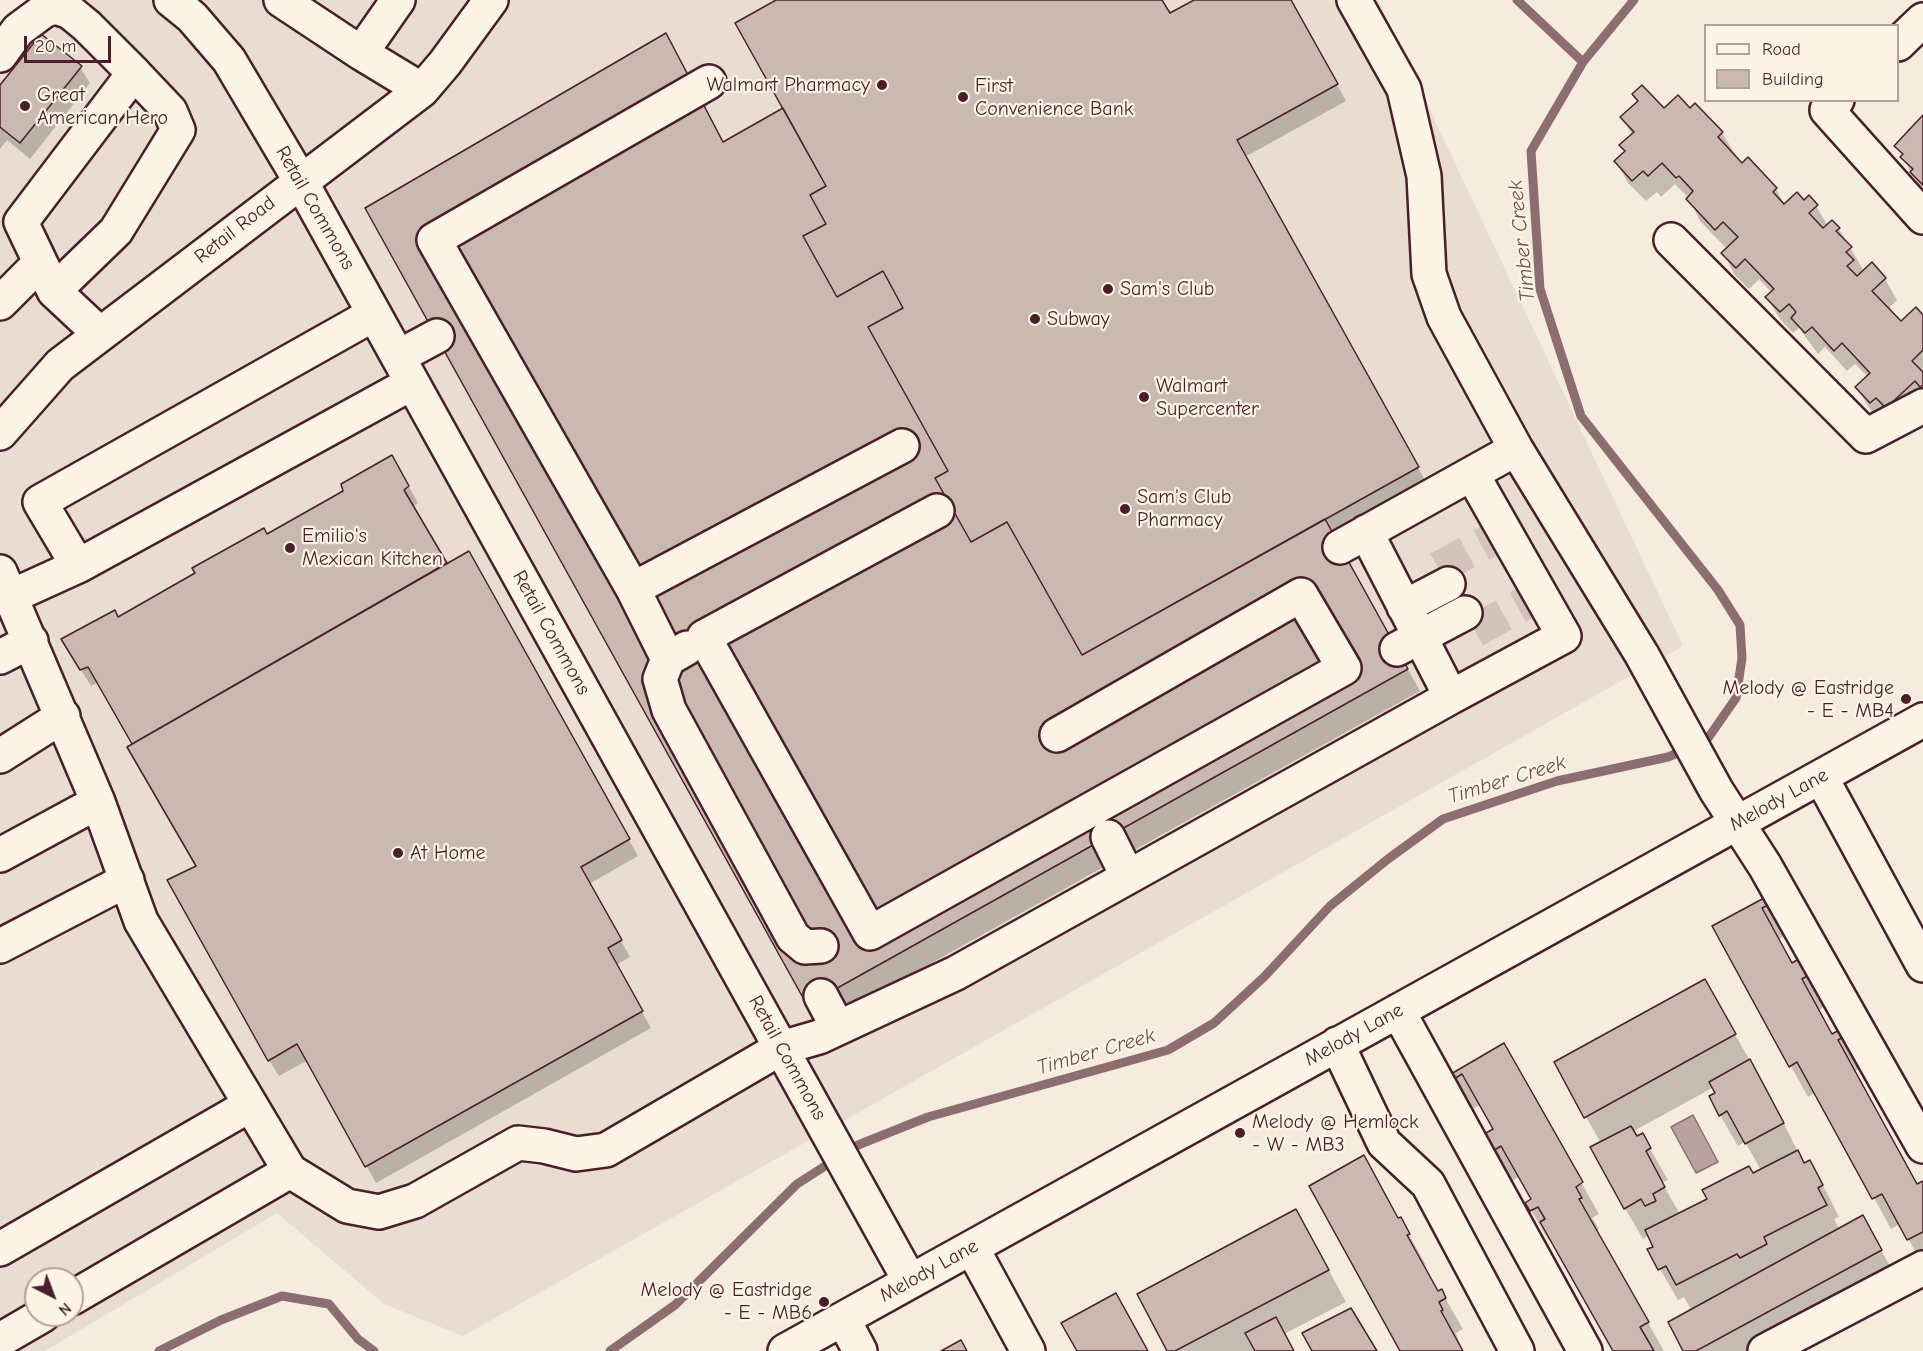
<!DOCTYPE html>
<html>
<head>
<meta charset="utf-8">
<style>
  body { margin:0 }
  #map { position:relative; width:1923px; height:1351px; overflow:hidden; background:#f5ecde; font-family:"Comic Neue",sans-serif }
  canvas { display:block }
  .legend { position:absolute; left:1704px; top:24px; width:195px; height:78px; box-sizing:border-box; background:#fcf5e5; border:2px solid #b59f9b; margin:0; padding:8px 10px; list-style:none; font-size:18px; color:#4a1f2b }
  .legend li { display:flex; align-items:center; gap:12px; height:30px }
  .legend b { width:30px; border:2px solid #b59f9b }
  .north { position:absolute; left:24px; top:1267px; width:60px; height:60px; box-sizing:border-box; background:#fcf5e5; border:2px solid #b59f9b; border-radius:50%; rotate:138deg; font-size:16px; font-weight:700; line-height:24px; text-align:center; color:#4a1f2b }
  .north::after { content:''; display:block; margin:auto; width:21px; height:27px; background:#4a1f2b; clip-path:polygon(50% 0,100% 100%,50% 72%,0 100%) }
  .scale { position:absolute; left:24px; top:36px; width:87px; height:27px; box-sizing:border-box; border:3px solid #4a1f2b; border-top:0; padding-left:8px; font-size:18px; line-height:21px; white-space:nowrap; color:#4a1f2b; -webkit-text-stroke:4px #fcf5e5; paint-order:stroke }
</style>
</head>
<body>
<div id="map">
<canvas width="1923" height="1351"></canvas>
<ul class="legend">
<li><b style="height:8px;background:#fcf5e5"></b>Road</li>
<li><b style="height:16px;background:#cab9b1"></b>Building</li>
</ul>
<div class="north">N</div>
<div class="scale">20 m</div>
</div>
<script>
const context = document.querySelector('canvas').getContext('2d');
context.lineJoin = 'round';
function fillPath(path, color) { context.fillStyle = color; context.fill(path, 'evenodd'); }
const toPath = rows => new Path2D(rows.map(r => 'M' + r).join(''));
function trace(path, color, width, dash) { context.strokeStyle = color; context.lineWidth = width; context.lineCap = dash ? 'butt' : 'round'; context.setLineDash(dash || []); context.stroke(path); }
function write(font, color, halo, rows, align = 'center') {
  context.font = font + ' "Comic Neue",sans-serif'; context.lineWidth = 4.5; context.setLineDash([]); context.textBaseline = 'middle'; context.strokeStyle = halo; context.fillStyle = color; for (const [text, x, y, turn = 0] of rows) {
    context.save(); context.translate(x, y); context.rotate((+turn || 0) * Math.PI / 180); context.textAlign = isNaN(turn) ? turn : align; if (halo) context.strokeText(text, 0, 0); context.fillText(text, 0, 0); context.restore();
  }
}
const built = toPath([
  [36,0,1378,0,1683,646,463,1336,384,1304,277,1213,45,1351,0,1351,0,44],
  [36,1279,72,1279,72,1315,36,1315]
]);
const water = toPath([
  [1693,1115,1718,1162,1696,1173,1671,1127,1693,1115]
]);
const shadow = toPath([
  [780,0,1161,0,1170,15,1197,0,1290,0,1346,101,1245,157,1427,484,1333,536,1420,691,820,1025,723,143,785,109],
  [80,67,90,83,30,159,7,140,0,149,0,87],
  [1634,95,1664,110,1690,110,1695,105,1722,133,1742,165,1748,160,1776,189,1785,205,1804,202,1816,206,1828,226,1839,229,1864,271,1885,279,1897,300,1888,309,1901,323,1923,317,1923,406,1883,424,1870,409,1857,388,1868,377,1855,364,1847,371,1825,347,1818,354,1799,328,1793,333,1780,319,1767,298,1772,293,1759,279,1749,289,1735,275,1723,253,1727,249,1700,221,1689,198,1675,184,1661,197,1657,192,1646,201,1628,183,1616,161,1625,153,1621,146,1632,135,1622,118,1638,102],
  [1923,118,1923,192,1896,146],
  [392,457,418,503,412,507,447,566,468,553,638,856,589,884,630,957,616,965,651,1028,376,1183,308,1060,279,1076,269,1060,198,866,99,682,91,686,72,656,118,619,345,491],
  [1765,899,1786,935,1778,940,1792,965,1800,961,1826,1006,1818,1010,1832,1036,1840,1031,1861,1067,1854,1072,1917,1186,1923,1183,1923,1265,1900,1224,1891,1229,1816,1092,1808,1097,1714,927],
  [1704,981,1768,1092,1804,1164,1809,1162,1827,1193,1839,1217,1834,1219,1840,1230,1880,1248,1898,1281,1771,1351,1685,1351,1692,1311,1684,1297,1678,1300,1649,1250,1655,1247,1649,1235,1643,1239,1625,1208,1601,1143,1586,1117],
  [1714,1087,1718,1094,1720,1115,1738,1146,1745,1142,1761,1170,1680,1214,1662,1183,1668,1180,1660,1166,1642,1135,1636,1138,1632,1132],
  [1504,1045,1599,1214,1592,1218,1599,1229,1596,1231,1664,1351,1615,1351,1552,1239,1549,1241,1527,1203,1533,1200,1520,1176,1512,1181,1490,1141,1495,1130,1481,1104,1473,1109,1453,1074],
  [1400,1219,1426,1265,1423,1267,1438,1293,1441,1291,1463,1329,1456,1333,1462,1351,1402,1351],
  [1313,1241,1346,1302,1284,1334,1293,1351,1169,1351]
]);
const stream = toPath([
  [1517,0,1583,62],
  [159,1351,221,1320,282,1296,329,1304,358,1339,374,1351],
  [610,1351,675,1305,797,1184,858,1145,928,1117,1168,1050,1214,1023,1264,977,1330,906,1388,859,1443,819,1557,781,1668,757,1706,741,1736,698,1742,658,1740,625,1718,590,1581,416,1540,289,1531,151,1583,62,1634,0]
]);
const building = toPath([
  [776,0,1162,0,1170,13,1194,0,1291,0,1338,84,1237,140,1419,467,1082,655,1007,522,971,542,935,478,948,471,868,327,903,308,883,271,837,297,803,236,826,224,810,195,826,186,735,23,776,0],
  [666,33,723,142,783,108,826,186,810,195,826,224,803,236,837,297,883,271,903,308,868,327,948,471,935,478,971,542,1007,522,1082,655,1325,519,1408,669,807,1005,365,208,666,33],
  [41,34,82,66,20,143,0,127,0,85,41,34],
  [1642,85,1664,108,1678,95,1690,108,1695,103,1723,132,1718,137,1742,163,1748,157,1777,188,1773,192,1784,204,1797,192,1804,200,1809,195,1818,205,1809,213,1823,228,1832,220,1840,228,1836,231,1852,247,1846,252,1854,260,1847,266,1857,276,1872,262,1886,278,1872,291,1901,321,1916,307,1923,315,1923,350,1912,361,1923,372,1923,385,1920,387,1915,381,1886,408,1876,398,1870,403,1855,387,1870,373,1842,343,1834,351,1812,327,1805,333,1791,318,1796,312,1789,304,1780,312,1765,297,1774,289,1745,259,1736,268,1721,253,1738,237,1723,222,1715,230,1686,199,1693,191,1679,176,1676,178,1662,163,1648,176,1643,171,1632,181,1614,161,1625,151,1619,145,1634,132,1620,117,1638,101,1632,94,1642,85],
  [1923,115,1923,185,1910,172,1913,169,1900,157,1903,154,1894,146,1923,115],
  [392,455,409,486,404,490,447,563,132,744,88,667,80,670,61,639,115,610,118,617,195,573,192,568,264,528,267,534,343,491,341,484,392,455],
  [469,551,630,839,581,867,622,940,608,948,643,1011,365,1167,297,1044,268,1061,167,880,196,866,127,747,469,551],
  [1766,897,1770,904,1762,908,1792,963,1800,958,1809,975,1802,979,1832,1034,1841,1029,1845,1036,1838,1040,1917,1184,1923,1181,1923,1232,1907,1240,1882,1194,1872,1199,1797,1062,1789,1067,1712,926,1766,897],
  [1705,979,1736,1034,1584,1118,1554,1062,1705,979],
  [1504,1043,1583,1182,1576,1187,1582,1198,1579,1199,1649,1322,1640,1327,1654,1351,1613,1351,1540,1222,1545,1219,1538,1207,1530,1211,1525,1203,1531,1199,1501,1146,1493,1151,1488,1142,1486,1133,1493,1129,1462,1074,1454,1079,1451,1074,1504,1043],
  [1750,1059,1784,1123,1745,1144,1727,1111,1719,1116,1709,1096,1715,1093,1709,1082,1750,1059],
  [1631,1126,1637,1136,1643,1133,1651,1148,1646,1151,1665,1187,1653,1194,1656,1201,1645,1206,1641,1199,1624,1209,1590,1147,1631,1126],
  [1798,1150,1804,1163,1810,1160,1823,1185,1818,1188,1827,1205,1764,1237,1767,1244,1740,1258,1737,1254,1676,1285,1666,1266,1658,1270,1647,1249,1653,1247,1645,1230,1707,1199,1702,1190,1749,1166,1753,1173,1798,1150],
  [1364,1155,1398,1218,1401,1217,1410,1234,1407,1235,1438,1291,1442,1289,1446,1298,1439,1302,1443,1310,1441,1311,1463,1351,1400,1351,1309,1186,1364,1155],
  [1296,1209,1329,1270,1175,1351,1167,1351,1137,1294,1296,1209],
  [1863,1215,1882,1250,1696,1351,1683,1351,1668,1322,1863,1215],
  [1116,1293,1148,1351,1077,1351,1061,1323,1116,1293],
  [1351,1308,1377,1351,1312,1351,1302,1333,1351,1308],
  [1276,1317,1294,1351,1255,1351,1245,1333,1276,1317],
  [961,1340,967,1351,941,1351,961,1340]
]);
const minorTunnel = toPath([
  [1438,568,1489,541],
  [1475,631,1525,603]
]);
const minor = toPath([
  [171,0,192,17,229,60,300,180,910,1281],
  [281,0,361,53],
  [398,0,361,53,422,90],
  [1354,0,1404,89,1424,176,1429,274,1444,317,1516,449,1642,655,1716,790,1765,866,1923,1146],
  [1898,44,1923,20],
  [0,55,18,30,45,10,56,7,70,12,87,26,134,73],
  [709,82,434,240,633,589,902,446],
  [1837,100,1827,110,1923,217],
  [1671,240,1866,436,1923,406],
  [54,291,21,222,134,73,170,111,178,130,116,231,54,291,100,334],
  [0,303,39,264],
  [398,357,437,336],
  [0,433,60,365,422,90,445,63,491,0],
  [937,511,704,637,870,933,1344,668,1301,595,1057,735],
  [1340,547,1516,449],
  [78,566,40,502,374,314],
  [0,572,98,802,141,921,290,1171,72,1298],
  [633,589,668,659,687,648],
  [12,596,78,566,412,383],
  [1404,607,1448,584],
  [1397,649,1465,613],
  [0,657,31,641],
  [668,659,660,679,669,710,793,937,805,947,821,946],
  [1451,697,1564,636,1472,474],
  [0,756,63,716],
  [1821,777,1923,965],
  [1108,837,1128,877],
  [0,855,98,802],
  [0,946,127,880],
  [821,996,838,1028],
  [1398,1011,1585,1351],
  [1337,1044,1384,1143,1428,1184,1517,1351],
  [290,1171,347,1206,379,1212,415,1201,518,1143,544,1146,576,1154,606,1150,781,1048,819,1037,956,973,1451,697,1366,532],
  [972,1248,1028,1351],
  [0,1249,250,1105],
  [843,1319,860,1351],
  [0,1340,43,1315],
  [785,1351,1923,720],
  [1765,1351,1923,1268]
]);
const markers = [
  [882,85,6,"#4a1f2b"],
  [963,97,6,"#4a1f2b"],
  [25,106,6,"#4a1f2b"],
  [1108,289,6,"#4a1f2b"],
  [1035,319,6,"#4a1f2b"],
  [1144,397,6,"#4a1f2b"],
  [1125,509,6,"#4a1f2b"],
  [290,548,6,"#4a1f2b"],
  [1906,699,6,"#4a1f2b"],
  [398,853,6,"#4a1f2b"],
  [1240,1133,6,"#4a1f2b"],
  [824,1302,6,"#4a1f2b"]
];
const poiNames = [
  ["Walmart Pharmacy",870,85,"right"],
  ["First",975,86],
  ["Convenience Bank",975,109],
  ["Great",37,95],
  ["American Hero",37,118],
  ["Sam's Club",1120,289],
  ["Subway",1047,319],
  ["Walmart",1156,386],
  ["Supercenter",1156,409],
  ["Sam's Club",1137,497],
  ["Pharmacy",1137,520],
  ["Emilio's",302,536],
  ["Mexican Kitchen",302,559],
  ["Melody @ Eastridge",1894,688,"right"],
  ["- E - MB4",1894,711,"right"],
  ["At Home",410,853],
  ["Melody @ Hemlock",1252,1122],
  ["- W - MB3",1252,1145],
  ["Melody @ Eastridge",812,1290,"right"],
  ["- E - MB6",812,1313,"right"]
];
const streetNames = [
  ["Retail Commons",315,208,60],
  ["Retail Road",235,230,-38],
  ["Retail Commons",551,633,61],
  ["Melody Lane",1779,800,-29],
  ["Melody Lane",1354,1035,-29],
  ["Retail Commons",787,1058,61],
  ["Melody Lane",929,1271,-29]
];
const waterNames = [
  ["Timber Creek",1522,241,-96],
  ["Timber Creek",1507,780,-17],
  ["Timber Creek",1096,1052,-16]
];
fillPath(built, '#e8ddd0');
fillPath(water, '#b8a39e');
trace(water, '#8c6e70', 1.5);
fillPath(shadow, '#0003');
trace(stream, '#8c6e70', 9);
fillPath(building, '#cab9b1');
trace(building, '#4a1f2b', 1.5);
trace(minorTunnel, '#d3c3ba', 33, [33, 16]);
trace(minor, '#4a1f2b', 38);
trace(minor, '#fcf5e5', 33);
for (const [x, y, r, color] of markers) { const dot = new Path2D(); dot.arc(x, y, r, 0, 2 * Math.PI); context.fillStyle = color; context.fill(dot); trace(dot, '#fcf5e5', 2); }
write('20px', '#4a1f2b', '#fcf5e5', poiNames, 'left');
write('20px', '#4a1f2b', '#fcf5e5', streetNames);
write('italic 21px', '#704d53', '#fcf5e5', waterNames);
</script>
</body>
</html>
